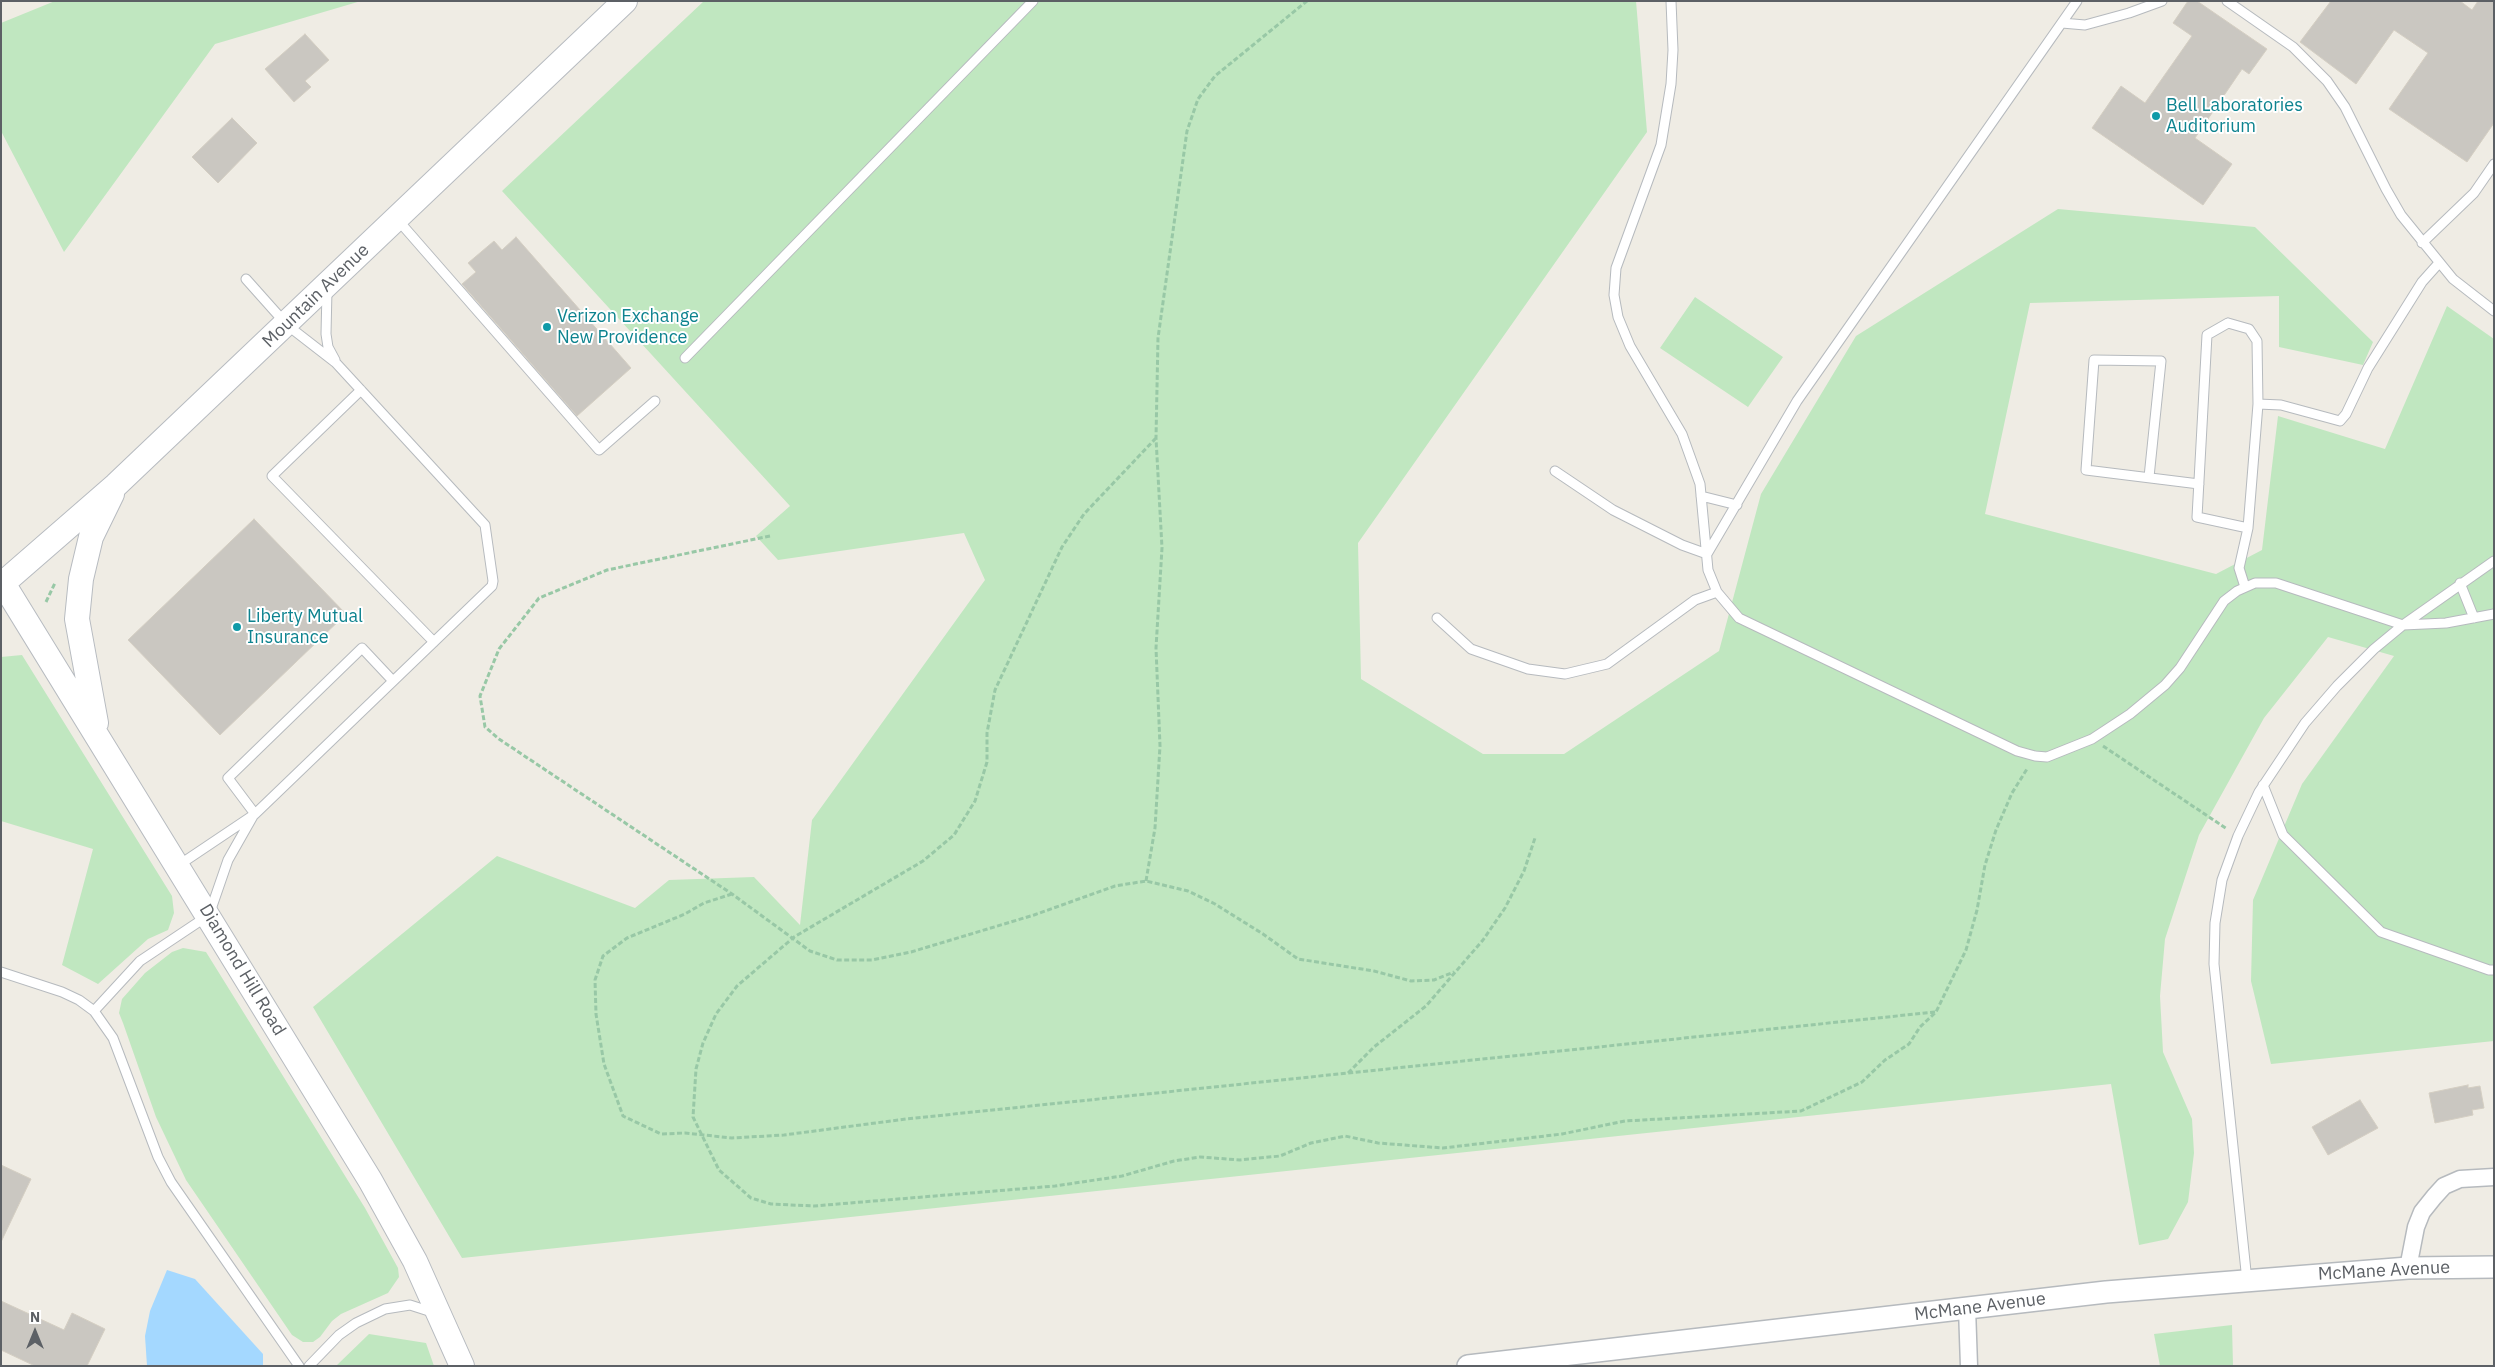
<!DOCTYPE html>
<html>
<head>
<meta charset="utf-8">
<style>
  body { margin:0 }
  #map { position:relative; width:2495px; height:1367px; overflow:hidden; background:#efece4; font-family:"IBM Plex Sans",sans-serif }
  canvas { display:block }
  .frame { position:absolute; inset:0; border:2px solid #5c6065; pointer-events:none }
  .north { position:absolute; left:10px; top:1307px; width:50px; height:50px; -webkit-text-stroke:4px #fff; paint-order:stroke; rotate:0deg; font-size:14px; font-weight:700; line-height:20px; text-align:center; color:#5c6065 }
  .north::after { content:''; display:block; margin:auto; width:18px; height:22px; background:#5c6065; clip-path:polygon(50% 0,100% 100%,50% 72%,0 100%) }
</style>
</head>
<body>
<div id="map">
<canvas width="2495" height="1367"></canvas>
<div class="frame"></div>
<div class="north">N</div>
</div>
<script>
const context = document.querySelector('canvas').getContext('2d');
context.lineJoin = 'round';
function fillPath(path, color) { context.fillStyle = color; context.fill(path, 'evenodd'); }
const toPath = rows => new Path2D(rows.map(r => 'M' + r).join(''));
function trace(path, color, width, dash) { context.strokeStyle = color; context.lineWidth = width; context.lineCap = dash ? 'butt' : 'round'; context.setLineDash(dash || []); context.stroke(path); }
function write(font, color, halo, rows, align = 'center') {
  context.font = font + ' "IBM Plex Sans",sans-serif'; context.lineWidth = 4; context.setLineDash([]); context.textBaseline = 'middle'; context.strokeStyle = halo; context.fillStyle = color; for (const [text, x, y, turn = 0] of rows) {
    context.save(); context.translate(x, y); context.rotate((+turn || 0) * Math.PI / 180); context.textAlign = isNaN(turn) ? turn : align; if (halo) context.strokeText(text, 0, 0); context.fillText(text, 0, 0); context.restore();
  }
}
const green = toPath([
  [55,1,361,1,215,44,64,252,1,131,1,23],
  [704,1,1636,1,1647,132,1358,543,1361,679,1483,754,1564,754,1719,651,1761,494,1856,336,2058,209,2255,227,2373,342,2363,365,2279,347,2279,296,2030,303,1985,514,2216,574,2262,550,2278,416,2385,449,2447,306,2494,339,2494,1041,2271,1064,2251,981,2253,900,2302,784,2394,656,2328,637,2264,718,2199,835,2165,939,2160,996,2163,1052,2192,1119,2194,1153,2188,1202,2168,1239,2139,1245,2111,1084,462,1258,313,1007,497,856,635,908,669,880,754,877,800,925,812,820,985,580,964,533,778,560,756,536,790,506,502,191],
  [1695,297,1783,357,1748,407,1660,348],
  [22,655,172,896,174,913,168,930,148,939,98,984,62,965,93,849,1,821,1,657],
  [183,948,206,952,365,1208,398,1268,399,1277,388,1293,341,1314,332,1321,320,1337,313,1342,303,1342,292,1335,186,1180,156,1117,123,1023,119,1013,122,999,145,973,172,952],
  [2232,1325,2233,1366,2160,1366,2154,1334],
  [369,1334,426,1343,434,1366,336,1366]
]);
const water = toPath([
  [167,1270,195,1279,263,1354,263,1366,147,1366,145,1336,150,1311]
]);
const building = toPath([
  [2188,1,2197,1,2267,49,2249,74,2242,69,2195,138,2232,164,2203,205,2092,128,2121,86,2145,103,2192,36,2173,23,2188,1],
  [2331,1,2460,1,2472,10,2478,1,2494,1,2494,123,2467,162,2389,109,2428,53,2394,30,2356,84,2300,42,2331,1],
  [305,34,329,60,305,81,311,87,294,102,265,69,305,34],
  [232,118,257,143,218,183,192,157,232,118],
  [516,237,631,368,577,416,462,284,476,272,468,263,494,241,502,250,516,237],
  [254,519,346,614,220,735,128,640,254,519],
  [2468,1085,2468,1088,2480,1086,2484,1108,2472,1110,2473,1115,2435,1123,2429,1093,2468,1085],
  [2360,1100,2378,1128,2328,1155,2312,1127,2360,1100],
  [1,1165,31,1179,1,1242,1,1165],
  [1,1301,64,1330,72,1313,105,1329,87,1366,35,1366,1,1350,1,1301]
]);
const path = toPath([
  [1156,438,1084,514,1062,547,995,690,987,733,987,762,975,801,954,835,923,861,794,937,737,986,716,1014,703,1043,696,1069,693,1117,719,1170,751,1198,771,1204,814,1206,1055,1186,1122,1176,1174,1161,1200,1157,1240,1160,1280,1156,1311,1143,1345,1136,1378,1143,1443,1148,1562,1134,1625,1121,1801,1111,1862,1082,1885,1060,1909,1044,1920,1027,1936,1012,1966,950,1977,910,1985,865,1996,830,2012,793,2027,769],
  [770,536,607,570,539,598,499,649,480,696,485,727,499,739,732,894,810,951,837,960,872,960,911,952,1034,915,1115,886,1146,881,1188,891,1215,904,1263,934,1298,959,1374,971,1411,981,1434,980,1454,972],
  [46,602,55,583],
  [2103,746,2227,829],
  [1146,881,1155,828,1160,746,1156,648,1162,548,1156,438,1158,338,1187,131,1198,99,1215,76,1307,1],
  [732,894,704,903,685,914,627,938,603,956,595,980,596,1014,604,1064,623,1116,661,1134,685,1133,732,1138,784,1135,906,1119,1935,1012],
  [1348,1073,1374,1047,1426,1006,1483,940,1505,908,1524,871,1535,838]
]);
const service = toPath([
  [1671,1,1673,50,1671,84,1661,145,1616,268,1614,295,1618,317,1630,346,1682,434,1700,484,1708,570,1717,592,1739,618,2017,751,2035,756,2047,757,2092,739,2130,714,2165,685,2180,668,2224,601,2237,591,2255,583,2276,583,2403,625,2446,623,2494,614],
  [2227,1,2293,47,2327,81,2345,107,2386,189,2401,215,2453,279,2494,311],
  [2062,23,2085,25,2129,13,2162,1],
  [397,219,599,450,655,401],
  [2422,243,2474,193,2494,164],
  [327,290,326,334,328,347,335,360],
  [2228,323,2249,329,2257,341,2258,404,2248,528,2197,517,2207,335,2228,323],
  [685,358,1033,1],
  [361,390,272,476,434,642],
  [2258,404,2281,405,2340,421,2346,414,2368,368,2422,282,2439,263],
  [1555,471,1613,510,1682,545,1707,554,1797,401,2077,1],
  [2149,477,2161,361,2094,360,2086,470,2199,484],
  [1701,496,1737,505],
  [2460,583,2474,618],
  [2245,587,2239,568,2248,528],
  [1437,618,1471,649,1528,669,1565,674,1607,664,1695,600,1717,592],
  [2263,785,2283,835,2381,932,2489,970,2494,970],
  [255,814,228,778,362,648,393,681],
  [179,865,255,814,492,586,493,581,485,525,336,363,287,325,246,279],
  [1,972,62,992,79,1000,94,1011,113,1038,158,1157,171,1182,299,1366],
  [94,1011,140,961,209,915,228,860,253,816],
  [2247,1281,2214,964,2215,923,2222,880,2238,836,2259,792,2305,723,2337,686,2374,649,2403,625,2494,561],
  [309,1366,339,1335,356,1323,385,1309,410,1305,435,1313]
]);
const minor = toPath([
  [2408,1268,2416,1227,2422,1212,2434,1197,2444,1186,2460,1179,2494,1177],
  [1967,1308,1969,1366]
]);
const tertiary = toPath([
  [1468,1366,2106,1292,2408,1268,2494,1267]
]);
const secondary = toPath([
  [1,580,370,1180,415,1261,462,1366],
  [1,585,116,485,625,1],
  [96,723,77,619,81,579,91,537,112,494]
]);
const markers = [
  [2156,116,5,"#0f9aa8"],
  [547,327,5,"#0f9aa8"],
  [237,627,5,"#0f9aa8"]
];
const cultureNames = [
  ["Bell Laboratories",2166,106],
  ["Auditorium",2166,127],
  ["Verizon Exchange",557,317],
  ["New Providence",557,338],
  ["Liberty Mutual",247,617],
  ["Insurance",247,638]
];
const streetNames = [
  ["Mountain Avenue",316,296,-44],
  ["Diamond Hill Road",242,970,59],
  ["McMane Avenue",2384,1271,-3],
  ["McMane Avenue",1980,1307,-7]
];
fillPath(green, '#c0e7c0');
fillPath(water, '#a4d8ff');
fillPath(building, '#cac7c1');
trace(building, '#d4cec2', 1);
trace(service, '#b6babe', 11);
trace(minor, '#b6babe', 19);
trace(tertiary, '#b6babe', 24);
trace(secondary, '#b7bbc0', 26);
trace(path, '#98c8a6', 3, [5, 2.5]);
trace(service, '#fff', 9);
trace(minor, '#fff', 16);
trace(tertiary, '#fff', 21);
trace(secondary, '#fff', 24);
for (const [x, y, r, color] of markers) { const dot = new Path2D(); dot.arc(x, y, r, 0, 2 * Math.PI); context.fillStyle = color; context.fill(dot); trace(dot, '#fff', 2); }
write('18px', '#0d838f', '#fff', cultureNames, 'left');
write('18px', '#5c6065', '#fff', streetNames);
</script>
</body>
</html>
